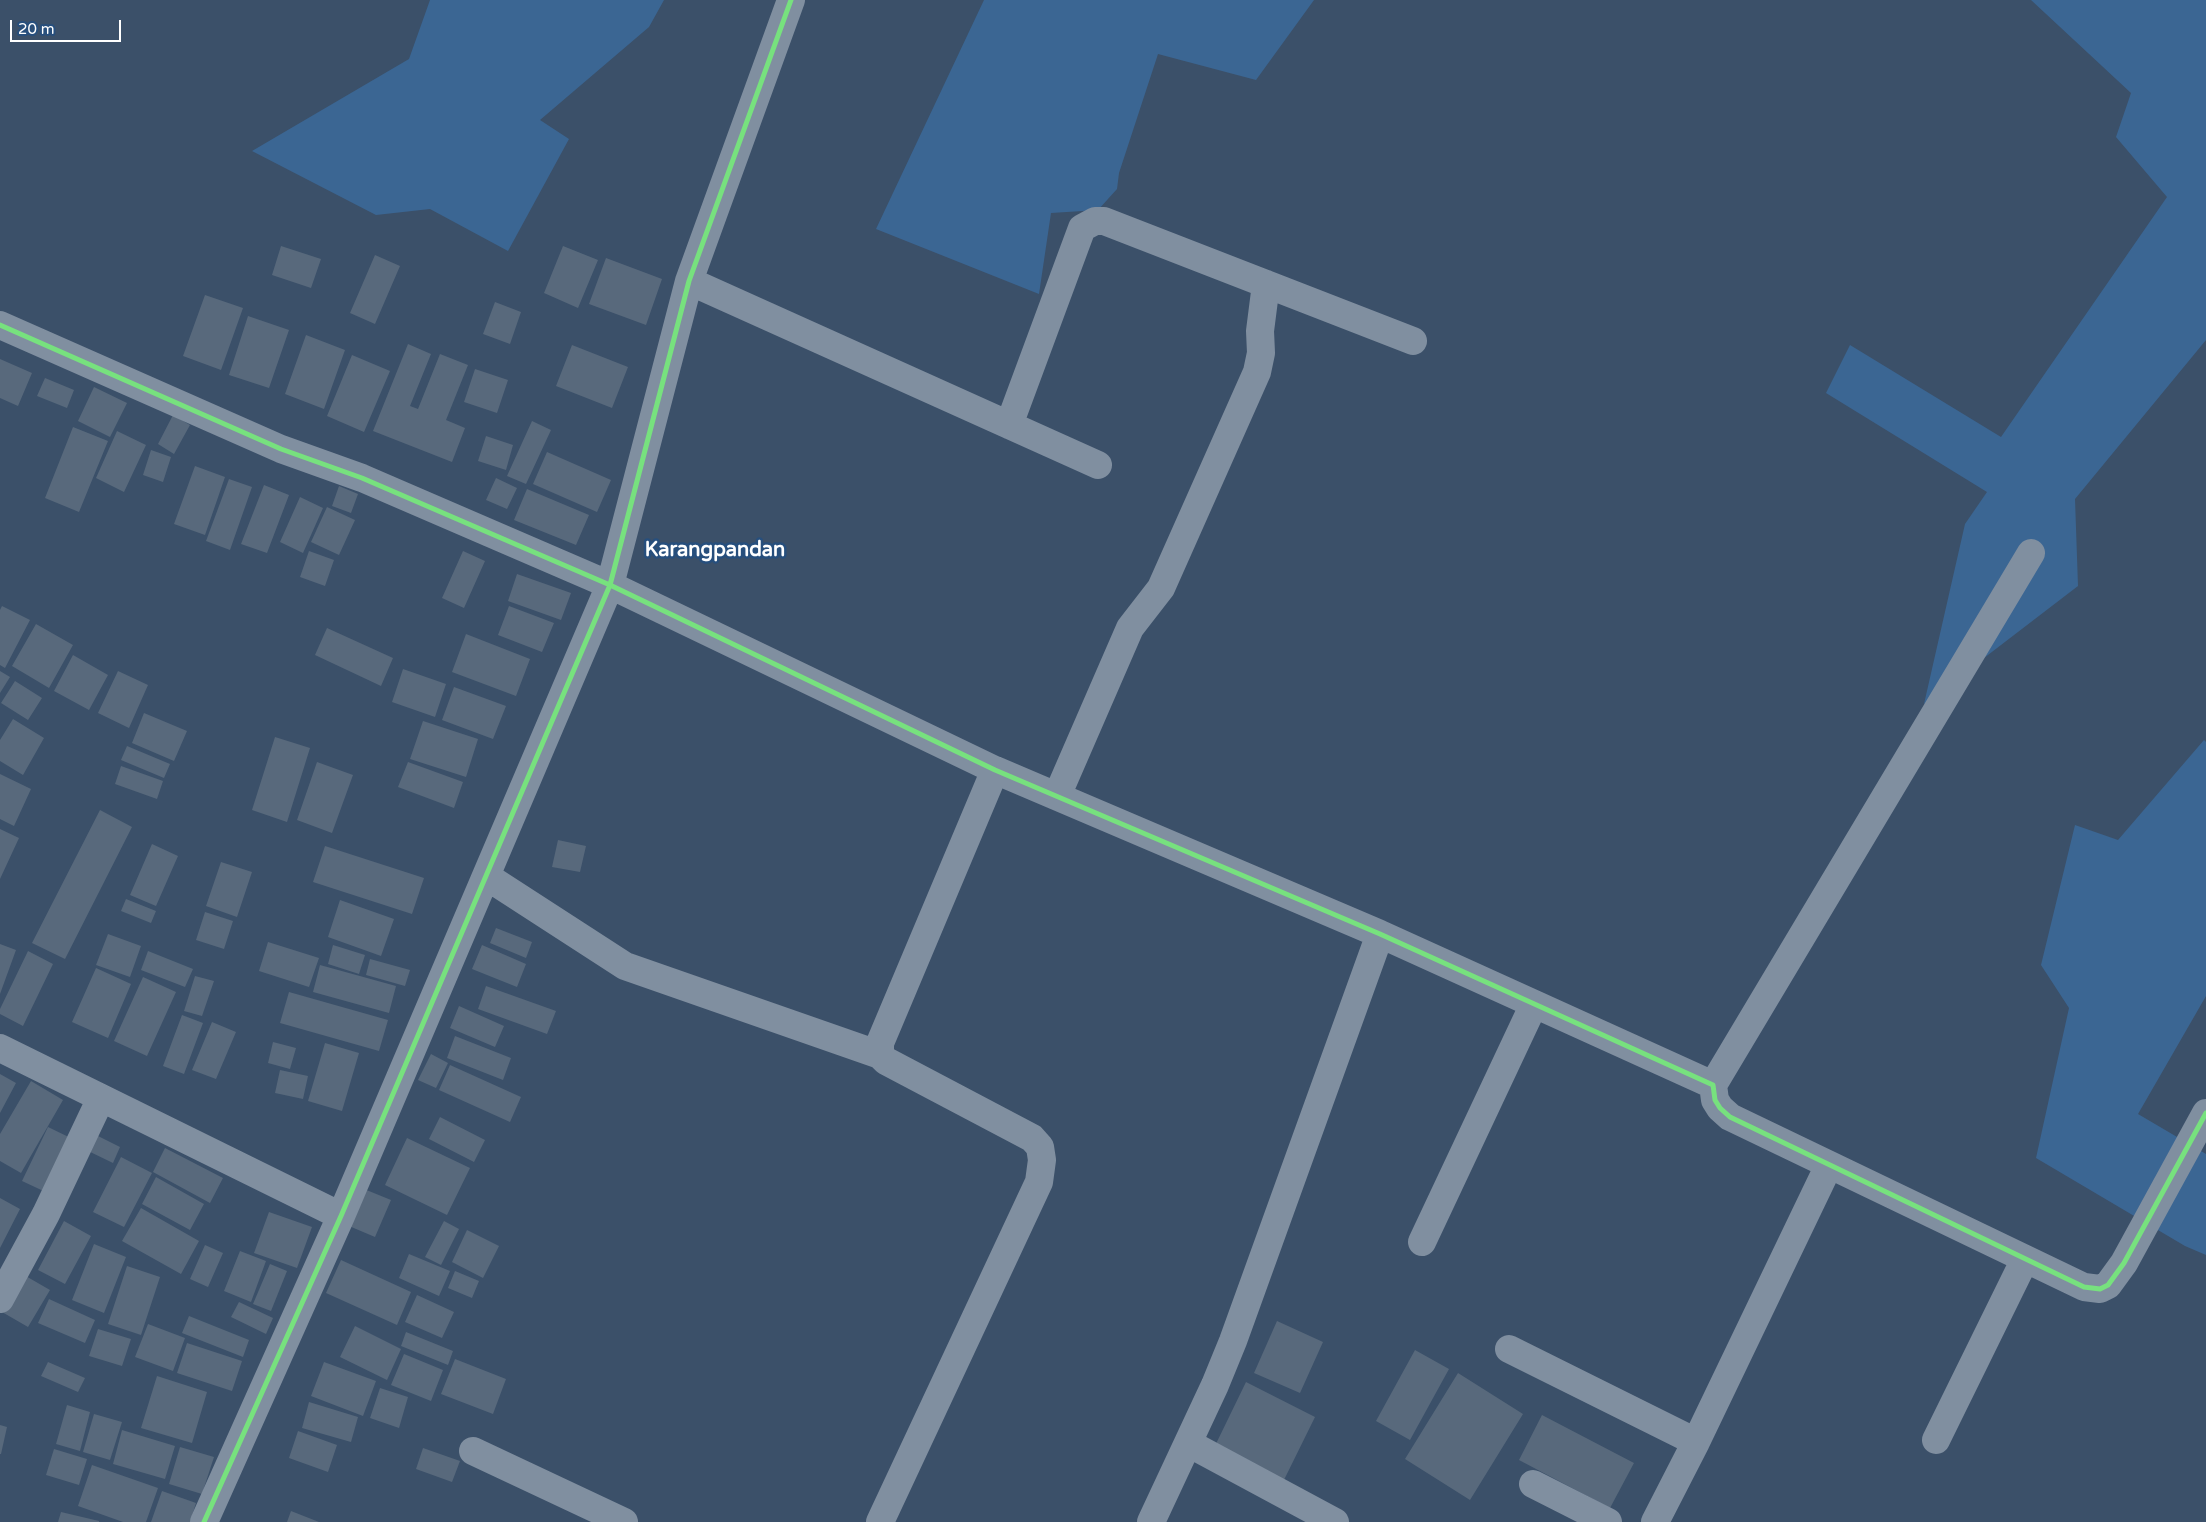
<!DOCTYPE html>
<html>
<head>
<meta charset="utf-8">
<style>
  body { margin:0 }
  #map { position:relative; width:2206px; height:1522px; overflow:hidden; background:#3b5069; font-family:"Varela Round",sans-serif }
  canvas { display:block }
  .scale { position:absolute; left:10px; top:20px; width:111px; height:22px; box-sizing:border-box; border:2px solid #fff; border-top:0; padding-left:6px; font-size:15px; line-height:18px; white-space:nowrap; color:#fff; -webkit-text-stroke:4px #274f7d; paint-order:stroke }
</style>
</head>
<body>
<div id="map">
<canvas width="2206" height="1522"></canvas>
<div class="scale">20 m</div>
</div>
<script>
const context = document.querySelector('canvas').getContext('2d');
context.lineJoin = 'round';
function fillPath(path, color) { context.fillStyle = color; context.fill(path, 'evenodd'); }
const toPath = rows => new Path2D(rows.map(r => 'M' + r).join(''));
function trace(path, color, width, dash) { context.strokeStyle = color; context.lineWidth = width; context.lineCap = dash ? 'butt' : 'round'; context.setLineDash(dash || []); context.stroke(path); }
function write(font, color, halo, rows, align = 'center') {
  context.font = font + ' "Varela Round",sans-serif'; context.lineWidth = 5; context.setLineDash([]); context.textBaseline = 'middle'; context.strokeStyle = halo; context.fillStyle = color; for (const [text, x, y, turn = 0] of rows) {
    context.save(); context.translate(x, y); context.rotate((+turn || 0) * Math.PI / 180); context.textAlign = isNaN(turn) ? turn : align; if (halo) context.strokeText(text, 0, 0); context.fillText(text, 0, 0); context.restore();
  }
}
const green = toPath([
  [430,0,664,0,649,27,540,120,569,139,508,251,430,209,376,215,252,151,409,59],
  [984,0,1314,0,1256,80,1158,54,1119,173,1117,189,1098,210,1051,213,1039,294,876,229],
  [2031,0,2206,0,2206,340,2075,499,2078,586,1924,704,1965,524,1987,492,1826,393,1850,345,2001,437,2167,197,2116,137,2131,93],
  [2204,740,2206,742,2206,996,2138,1114,2206,1154,2206,1255,2185,1246,2036,1158,2069,1008,2041,965,2075,825,2118,840]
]);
const building = toPath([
  [281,246,321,259,311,288,272,275],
  [563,246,598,260,578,308,544,293],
  [375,255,400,266,375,324,350,313],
  [606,258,662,279,646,325,589,304],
  [205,295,243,308,221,370,183,356],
  [495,302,521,312,510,344,483,334],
  [248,316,289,330,269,388,229,375],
  [306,335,345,350,324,409,285,394],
  [408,344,431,354,410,406,418,409,440,354,468,365,446,420,465,428,452,462,373,431],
  [572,345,628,367,612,408,556,386],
  [352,355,390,371,364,432,327,416],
  [0,359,32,373,18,406,0,398],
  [475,369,508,380,497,413,464,402],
  [45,378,74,390,67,408,37,396],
  [94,387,127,403,110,437,78,421],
  [173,415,190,425,174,454,158,444],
  [532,421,551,430,526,484,507,476],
  [73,427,108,441,79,512,45,498],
  [117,431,146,445,124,492,96,478],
  [486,436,513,445,506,470,478,461],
  [151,450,171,457,163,482,143,475],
  [547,452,611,480,597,512,533,484],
  [195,466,225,477,205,535,174,524],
  [496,478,517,488,507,509,486,500],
  [229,479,252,487,230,550,206,541],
  [264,485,289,495,267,553,241,544],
  [339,486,358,494,351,513,332,506],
  [527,489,589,515,576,545,514,520],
  [300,497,323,508,303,553,280,542],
  [327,507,355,520,339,555,311,542],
  [309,551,334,560,325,586,300,577],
  [463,551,485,561,464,608,442,598],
  [517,574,571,593,561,620,508,601],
  [2,606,30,620,5,668,0,665,0,610],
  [509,606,554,623,542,652,498,635],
  [36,624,73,645,49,688,12,666],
  [327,628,393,658,381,686,315,655],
  [466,634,530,659,516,696,452,672],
  [73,655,108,675,89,710,54,691],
  [403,669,446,684,435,717,392,702],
  [0,671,10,677,0,693],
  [118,671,148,685,129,728,98,713],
  [15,681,42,698,28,720,1,703],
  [454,687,506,706,493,739,442,720],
  [144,713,187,731,174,761,132,743],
  [13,719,44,738,23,775,0,761,0,740],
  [423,721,478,739,466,777,410,759],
  [275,737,310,748,287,822,252,810],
  [127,746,170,764,164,778,121,760],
  [317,762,353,775,332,833,297,820],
  [408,762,463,782,454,808,398,787],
  [121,766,163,781,157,799,115,784],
  [0,774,31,789,14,826,0,819],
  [100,810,132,827,65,959,32,943],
  [0,829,19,838,0,879],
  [558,840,586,846,580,872,552,867],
  [152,844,178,856,156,906,130,895],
  [325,846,424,878,412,914,313,882],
  [221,862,252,872,237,917,206,906],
  [126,899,156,911,151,923,121,911],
  [340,900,394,919,381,956,328,937],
  [205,912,233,921,224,949,196,940],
  [496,928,532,942,526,958,490,943],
  [108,934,141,946,130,977,96,965],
  [268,942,319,958,309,987,259,971],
  [0,944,16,950,0,994],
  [333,945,365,955,359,974,328,964],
  [482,945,526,964,517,987,472,969],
  [28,951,53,964,23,1026,0,1014,0,1009],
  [148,951,193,969,185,987,141,970],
  [370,959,410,970,405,986,366,975],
  [320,965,396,986,389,1013,313,992],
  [96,968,131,984,108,1038,72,1022],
  [195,976,214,981,202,1016,184,1011],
  [143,977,176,992,147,1056,114,1041],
  [486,986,556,1011,547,1034,478,1009],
  [289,992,388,1020,379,1051,280,1023],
  [459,1006,504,1026,495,1047,450,1028],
  [182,1015,203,1023,184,1074,163,1066],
  [212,1022,236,1032,216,1079,192,1070],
  [455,1036,511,1058,503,1080,447,1058],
  [273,1042,296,1048,290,1069,268,1063],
  [325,1043,359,1053,342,1111,308,1101],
  [431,1054,448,1063,436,1088,418,1080],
  [450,1065,521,1097,510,1122,439,1090],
  [280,1070,308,1076,303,1099,275,1093],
  [0,1074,16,1083,0,1113],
  [31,1081,63,1100,21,1173,0,1161,0,1134],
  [440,1117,485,1140,474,1162,429,1139],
  [48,1127,79,1142,52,1195,22,1181],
  [92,1133,120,1147,113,1163,84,1149],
  [407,1138,470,1168,447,1215,385,1185],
  [165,1148,223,1178,210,1203,153,1172],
  [121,1157,152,1173,124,1227,93,1212],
  [156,1177,204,1204,190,1230,142,1204],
  [364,1189,391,1200,375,1237,349,1226],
  [0,1198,20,1209,0,1248],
  [141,1208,199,1241,181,1274,122,1241],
  [269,1212,312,1227,297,1268,254,1253],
  [64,1221,91,1236,65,1284,38,1270],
  [444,1221,459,1229,441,1265,425,1257],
  [467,1230,499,1246,483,1278,452,1262],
  [94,1244,126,1257,104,1313,72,1300],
  [205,1245,223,1253,208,1287,190,1279],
  [240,1251,266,1261,251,1302,224,1291],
  [409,1254,450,1271,439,1296,399,1278],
  [341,1260,411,1292,397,1325,326,1293],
  [270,1264,287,1271,271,1311,253,1304],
  [127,1266,160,1277,141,1335,108,1324],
  [455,1271,479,1281,472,1298,448,1288],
  [24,1275,50,1290,28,1327,2,1312],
  [417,1295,454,1312,442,1338,405,1322],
  [49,1299,95,1320,85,1343,38,1323],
  [239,1302,273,1318,266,1334,231,1317],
  [189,1316,249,1340,243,1357,182,1333],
  [1277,1321,1323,1342,1300,1393,1254,1373],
  [148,1324,185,1338,173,1371,135,1357],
  [355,1326,401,1349,387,1380,340,1357],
  [98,1329,131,1339,122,1366,89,1356],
  [406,1332,453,1351,448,1365,401,1346],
  [187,1343,242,1361,232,1391,177,1373],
  [1415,1350,1449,1369,1410,1440,1376,1421],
  [404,1354,443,1370,431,1401,391,1385],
  [455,1359,506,1379,493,1414,441,1394],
  [48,1362,85,1378,78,1392,41,1376],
  [324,1362,376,1381,363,1416,311,1396],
  [1458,1373,1523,1414,1470,1500,1405,1459],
  [157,1376,207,1392,192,1443,141,1428],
  [1246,1382,1315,1417,1281,1486,1212,1452],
  [380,1388,408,1397,399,1428,370,1418],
  [309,1402,358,1417,351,1442,302,1428],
  [67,1405,90,1412,80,1451,56,1444],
  [94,1414,122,1422,110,1460,83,1452],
  [1542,1415,1634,1463,1610,1508,1519,1460],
  [0,1425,7,1427,1,1454,0,1454],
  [122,1430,175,1446,165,1479,113,1464],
  [298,1431,337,1445,328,1472,289,1458],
  [180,1447,214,1457,202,1494,169,1484],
  [423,1448,460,1461,452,1482,416,1469],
  [54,1449,87,1459,79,1485,46,1475],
  [92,1465,158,1488,146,1522,123,1522,78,1506],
  [162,1491,196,1503,190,1522,151,1522],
  [291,1511,319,1522,287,1522],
  [61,1512,99,1521,99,1522,58,1522]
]);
const street = toPath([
  [689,281,1098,465],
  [0,325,281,449,362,478,610,585,995,770,1380,934,1713,1085,1715,1100,1720,1108,1730,1117,2084,1287,2100,1289,2108,1285,2124,1263,2206,1113],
  [1009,425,1082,228,1095,221,1104,221,1413,341],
  [1057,796,1130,628,1161,588,1257,372,1261,353,1260,331,1266,284],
  [486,876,625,966,880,1055],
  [0,1048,341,1216],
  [1713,1085,2031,553],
  [1422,1242,1534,1004],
  [0,1299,46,1214,101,1098],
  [1509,1349,1696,1442],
  [1936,1440,2025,1259],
  [1188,1443,1335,1522],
  [473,1451,624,1522],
  [1533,1484,1608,1522],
  [204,1522,341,1216,610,585,689,281,791,0],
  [880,1522,1039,1182,1042,1160,1040,1147,1032,1138,886,1061,880,1055,880,1043,995,770],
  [1151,1522,1215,1385,1233,1341,1380,934],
  [1655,1522,1696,1442,1829,1165]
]);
const cycleway = toPath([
  [0,325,281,449,362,478,610,585,995,770,1380,934,1713,1085,1715,1100,1720,1108,1730,1117,2084,1287,2100,1289,2108,1285,2124,1263,2206,1113],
  [204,1522,341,1216,610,585,689,281,791,0]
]);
const quarterNames = [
  ["Karangpandan",715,551]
];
fillPath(green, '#3b6693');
fillPath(building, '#58697c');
trace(street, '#808fa0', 28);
trace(cycleway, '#77e17e', 5);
write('bold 20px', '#fff', '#274f7d', quarterNames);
</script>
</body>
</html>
